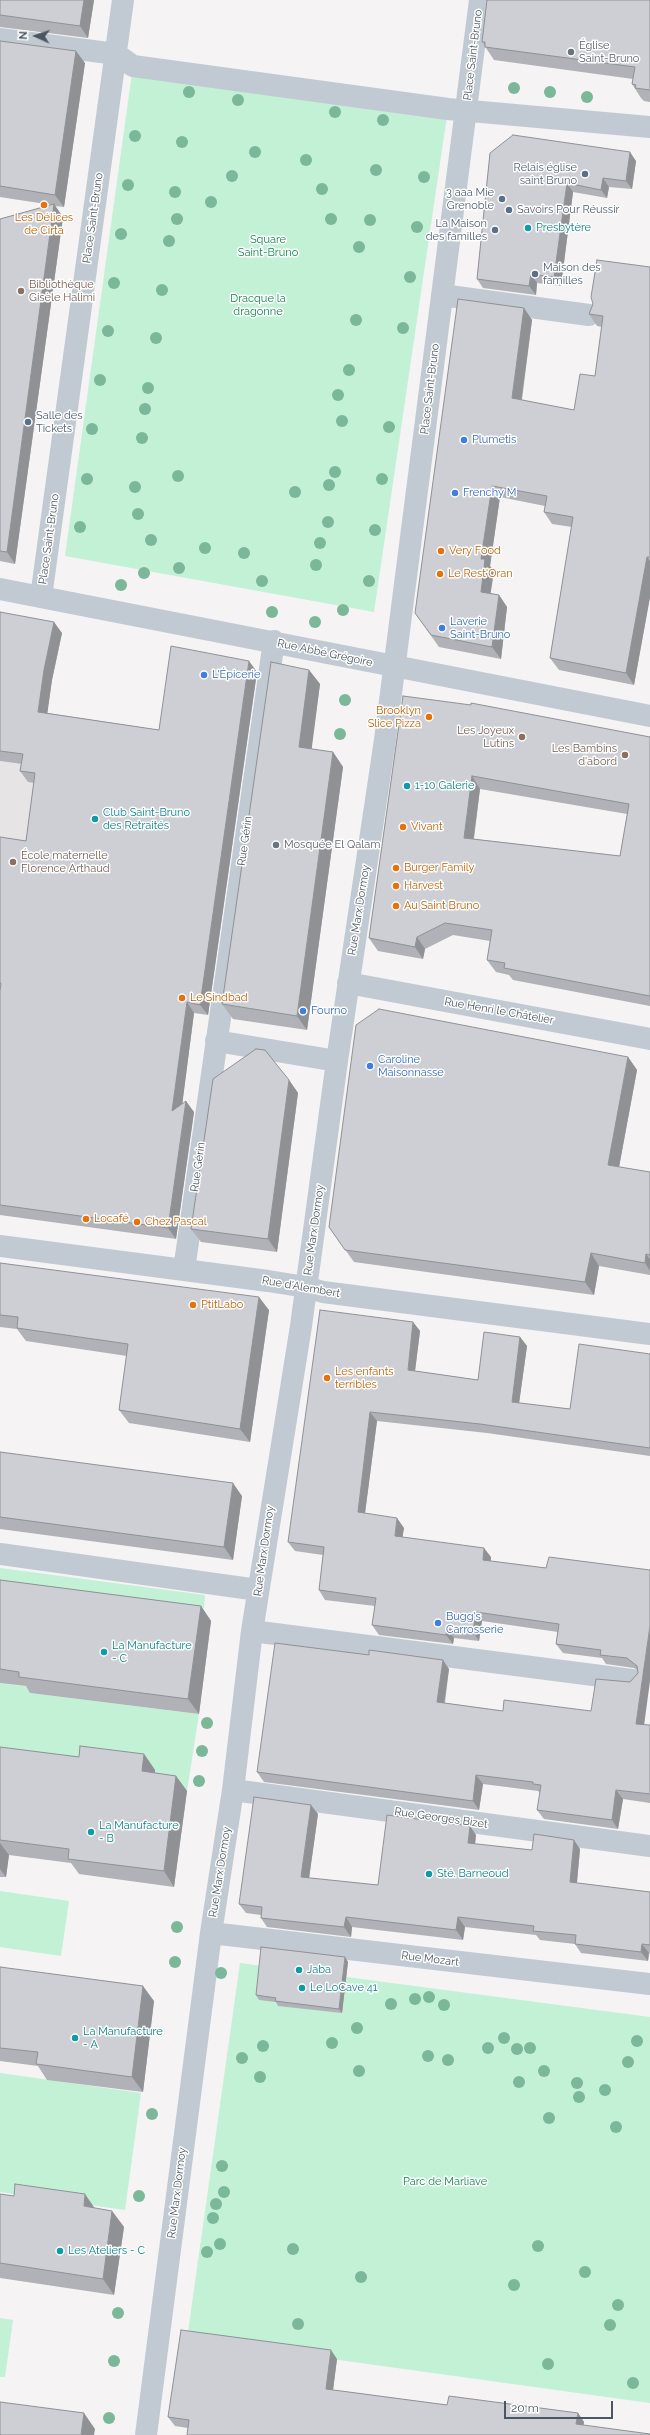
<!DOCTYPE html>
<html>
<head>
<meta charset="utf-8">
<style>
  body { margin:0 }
  #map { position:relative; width:650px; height:2435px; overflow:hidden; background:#f5f3f3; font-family:Raleway,sans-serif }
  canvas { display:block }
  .north { position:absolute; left:16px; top:16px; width:40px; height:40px; -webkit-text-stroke:3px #fff; paint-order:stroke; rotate:273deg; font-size:11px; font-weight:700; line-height:16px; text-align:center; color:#4a5661 }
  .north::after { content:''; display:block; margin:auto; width:14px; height:18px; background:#4a5661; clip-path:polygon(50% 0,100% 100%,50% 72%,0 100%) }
  .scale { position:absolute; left:504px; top:2401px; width:109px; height:18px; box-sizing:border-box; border:2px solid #4a5661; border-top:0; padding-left:5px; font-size:12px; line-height:14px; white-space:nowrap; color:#4a5661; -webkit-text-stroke:3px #fff; paint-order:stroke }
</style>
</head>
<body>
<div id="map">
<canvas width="650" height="2435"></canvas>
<div class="north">N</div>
<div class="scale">20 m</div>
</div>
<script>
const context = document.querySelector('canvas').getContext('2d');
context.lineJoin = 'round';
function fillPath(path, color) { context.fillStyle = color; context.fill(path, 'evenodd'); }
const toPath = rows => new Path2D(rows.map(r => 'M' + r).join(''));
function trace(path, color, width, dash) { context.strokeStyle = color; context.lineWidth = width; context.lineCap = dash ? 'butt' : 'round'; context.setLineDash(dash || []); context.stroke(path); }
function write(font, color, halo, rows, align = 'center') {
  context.font = font + ' Raleway,sans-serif'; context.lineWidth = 3; context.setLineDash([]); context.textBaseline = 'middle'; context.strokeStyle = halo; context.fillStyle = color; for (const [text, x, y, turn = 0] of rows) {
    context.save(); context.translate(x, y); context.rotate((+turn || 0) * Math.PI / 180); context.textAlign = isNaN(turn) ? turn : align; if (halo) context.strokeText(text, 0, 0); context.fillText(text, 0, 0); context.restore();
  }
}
const education = toPath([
  [0,761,40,766,28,851,0,957]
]);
const green = toPath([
  [133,66,448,109,374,612,65,556],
  [0,1568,205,1595,204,1608,0,1581],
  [0,1683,30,1687,30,1693,199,1714,187,1791,153,1787,155,1770,0,1761],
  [0,1891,69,1901,61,1956,0,1947],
  [240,1963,650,2017,650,2403,187,2339],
  [0,2073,141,2093,125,2210,0,2192],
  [0,2318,13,2320,5,2377,0,2377]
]);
const minor = toPath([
  [0,39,116,54,133,66,448,109,650,127],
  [442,295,589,315],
  [0,589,650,716],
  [41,597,123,0],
  [348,983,650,1039],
  [216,1041,337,1061],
  [0,1246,268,1281,306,1287,323,1292,650,1334],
  [184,1270,274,641],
  [0,1554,258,1590],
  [252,1631,632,1680],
  [233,1790,650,1846],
  [211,1933,650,1984],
  [146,2435,211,1933,233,1790,252,1631,301,1326,337,1061,385,740,480,0]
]);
const trees = [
  [514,88],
  [189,92],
  [550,92],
  [587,97],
  [238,100],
  [335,112],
  [383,120],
  [135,136],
  [182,142],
  [255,152],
  [306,160],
  [376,170],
  [232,176],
  [424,177],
  [128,185],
  [322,189],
  [175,192],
  [211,202],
  [177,219],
  [331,219],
  [370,220],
  [417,227],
  [121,234],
  [169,241],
  [359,247],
  [410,277],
  [114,283],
  [162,290],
  [356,320],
  [403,328],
  [108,331],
  [156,338],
  [349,370],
  [100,380],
  [148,388],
  [338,395],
  [145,409],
  [342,421],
  [389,427],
  [92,429],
  [142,438],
  [335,472],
  [178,476],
  [87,479],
  [382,479],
  [329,485],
  [135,487],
  [295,492],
  [138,514],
  [328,522],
  [80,527],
  [375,530],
  [151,540],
  [320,543],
  [205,548],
  [244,553],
  [316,565],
  [179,568],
  [144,573],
  [262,581],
  [369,581],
  [121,585],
  [343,610],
  [272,612],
  [315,622],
  [345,700],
  [340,734],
  [207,1723],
  [202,1751],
  [199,1781],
  [177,1927],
  [175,1962],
  [221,1973],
  [429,1997],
  [415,1999],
  [391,2004],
  [444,2005],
  [357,2028],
  [504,2038],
  [637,2041],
  [332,2043],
  [263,2046],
  [488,2048],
  [530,2048],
  [517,2049],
  [428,2056],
  [242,2058],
  [448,2060],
  [628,2062],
  [359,2071],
  [544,2071],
  [260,2077],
  [519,2082],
  [577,2083],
  [605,2090],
  [579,2097],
  [152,2114],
  [549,2118],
  [616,2127],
  [222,2166],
  [224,2192],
  [139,2196],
  [216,2204],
  [213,2218],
  [220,2244],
  [538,2246],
  [293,2249],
  [207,2252],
  [585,2272],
  [361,2277],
  [514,2285],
  [618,2305],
  [118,2313],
  [298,2324],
  [610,2325],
  [114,2361],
  [548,2364],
  [633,2383],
  [109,2418]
];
const wall = toPath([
  [0,0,94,0,88,38,0,27],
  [650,0,650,102,644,101,641,98,632,84,633,79,494,60,482,42],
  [0,41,85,63,64,207,55,206,63,217,15,564,0,561,0,219,52,205,0,197],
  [490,153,636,161,632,189,609,187,607,198,573,192,561,286,537,283,536,295,483,288,477,279],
  [650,267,650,597,634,685,559,670,550,658,572,527,552,524,544,512,545,506,500,497,490,566,494,571,490,593,499,595,507,607,501,659,439,647,415,613,524,308,532,320,522,400,574,410,595,376,602,327,597,326,589,314],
  [0,612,62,633,52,680,47,713,159,730,257,672,208,1015,194,1013,182,1104,194,1112,176,1239,0,1215,0,837,26,841,34,783,28,782,20,771,22,764,0,761],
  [309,670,320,684,311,749,333,752,343,767,307,1030,233,1019,222,1004],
  [403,696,650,737,650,1006,513,980,509,975,496,972,487,960,490,941,453,935,425,949,423,959,378,951,369,938],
  [480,789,627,814,620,856,474,839],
  [628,1057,637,1070,619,1167,650,1172,650,1275,599,1266,594,1295,354,1262,329,1227],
  [289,1080,298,1093,277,1252,201,1242,191,1229],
  [0,1263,269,1310,250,1442,129,1423,119,1410,127,1356,26,1341,17,1329,0,1327],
  [413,1322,420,1331,415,1371,478,1380,520,1337,527,1346,519,1403,570,1409,650,1354,650,1456,487,1433,377,1421,365,1513,404,1528,402,1537,491,1557,491,1561,546,1568,650,1570,644,1725,650,1725,650,1803,623,1799,618,1829,544,1819,537,1810,540,1793,538,1791,483,1784,479,1810,264,1782,257,1772,449,1669,445,1703,503,1711,591,1711,630,1682,638,1673,637,1670,634,1668,606,1664,602,1658,563,1653,556,1644,558,1632,482,1621,479,1641,454,1638,453,1644,379,1635,372,1625,375,1606,325,1600,319,1590,323,1555,295,1551,288,1542],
  [0,1452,242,1496,233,1560,0,1529],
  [0,1580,201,1606,211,1621,199,1714,30,1693,26,1686,0,1683],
  [0,1747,79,1757,144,1754,155,1770,155,1773,176,1776,187,1791,174,1887,79,1874,71,1863,9,1855,6,1877,0,1877],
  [318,1814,309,1878,378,1885,476,1835,475,1844,532,1850,580,1849,577,1883,650,1892,650,1954,649,1953,648,1961,581,1953,575,1944,540,1940,536,1935,465,1927,463,1940,352,1927,351,1937,267,1927,261,1918,261,1915,246,1913,239,1904],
  [345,1957,348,1962,342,2013,278,2006,276,2002,259,2000,256,1995],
  [0,1967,154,2001,143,2092,47,2080,38,2066,0,2061],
  [0,2194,112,2211,124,2227,114,2295,0,2278],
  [337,2359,333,2390,447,2405,578,2413,584,2422,188,2428,175,2426,168,2417]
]);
const shadedWall = toPath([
  [84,0,94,0,88,38,80,26],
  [76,51,85,63,64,207,55,195],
  [630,152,636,161,632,189,626,181],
  [603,178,609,187,607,198,601,190],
  [567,183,573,192,561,286,554,277],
  [54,204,63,217,15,564,7,552],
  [531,274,537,283,536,295,529,286],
  [524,308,532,320,520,410,512,398],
  [492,486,500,497,490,566,494,571,489,604,481,592,481,559],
  [647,557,650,561,650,597,634,685,626,673],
  [499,595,507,607,501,659,492,647],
  [54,622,62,633,52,680,46,723,38,712,44,670],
  [249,661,257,672,208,1015,200,1005],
  [309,670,320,684,310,762,299,747],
  [333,752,343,767,307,1030,297,1016],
  [472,776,480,789,472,850,464,838],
  [417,937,425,949,423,959,415,947],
  [187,1002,194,1013,180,1122,172,1111],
  [628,1057,637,1070,617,1178,608,1165],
  [289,1080,298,1093,277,1252,268,1239],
  [186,1101,194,1112,176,1239,168,1228],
  [591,1253,599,1266,594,1295,585,1282],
  [646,1254,650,1259,650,1271,645,1263],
  [259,1297,269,1310,250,1442,240,1429],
  [413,1322,420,1331,414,1379,408,1370],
  [520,1337,527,1346,518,1411,512,1402],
  [370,1412,377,1421,364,1521,358,1512],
  [233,1483,242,1496,233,1560,224,1547],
  [397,1518,404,1528,401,1546,395,1536],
  [484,1548,491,1557,490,1569,483,1560],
  [201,1606,211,1621,199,1714,188,1699],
  [476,1612,482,1621,479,1641,473,1632],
  [650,1626,650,1681,643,1733,636,1724],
  [447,1629,454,1638,453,1644,446,1635],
  [443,1660,449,1669,443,1711,437,1702],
  [144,1754,155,1770,153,1787,142,1771],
  [476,1775,483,1784,479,1810,473,1801],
  [176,1776,187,1791,174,1887,164,1871],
  [616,1790,623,1799,618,1829,612,1820],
  [311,1805,318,1814,308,1886,301,1877],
  [470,1826,476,1835,474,1853,468,1843],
  [574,1840,580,1849,576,1892,570,1882],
  [0,1843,9,1855,6,1877,0,1869],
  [346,1917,352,1927,351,1937,344,1927],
  [458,1917,465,1927,463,1940,456,1930],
  [642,1944,649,1953,648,1961,641,1952],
  [345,1957,348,1962,342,2013,339,2009],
  [143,1986,154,2001,143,2092,132,2077],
  [85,2194,96,2210,84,2206],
  [112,2211,124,2227,114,2295,103,2279],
  [331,2350,337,2359,332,2398,326,2389],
  [84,2413,95,2429,94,2435,81,2435],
  [578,2413,584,2422,583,2433,576,2424]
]);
const building = toPath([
  [0,0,84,0,80,26,0,15,0,0],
  [487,0,650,0,650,90,635,88,636,85,632,84,635,67,485,47,485,42,482,42,487,0],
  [0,41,76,51,55,195,0,186,0,41],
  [513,135,630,152,626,181,603,178,601,190,567,183,554,277,531,274,529,286,477,279,490,153,513,135],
  [54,204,7,552,0,551,0,219,54,204],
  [597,260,650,267,650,557,647,557,626,673,550,658,573,517,544,512,547,496,492,486,481,559,485,559,481,592,499,595,492,647,431,635,415,613,458,299,524,308,512,398,574,410,580,374,595,376,603,316,589,314,593,304,591,297,597,260],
  [0,612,54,622,44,670,38,712,159,730,171,646,249,661,200,1005,187,1002,172,1111,186,1101,168,1228,0,1205,0,991,1,983,0,983,0,837,26,841,35,773,20,771,23,754,0,751,0,612],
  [271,662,309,670,299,747,333,752,297,1016,222,1004,271,662],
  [403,696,471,705,471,703,650,737,650,996,504,968,505,963,487,960,492,930,445,923,417,937,415,947,369,938,403,696],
  [472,776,629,804,620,856,464,838,472,776],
  [379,1009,628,1057,608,1165,650,1172,650,1255,646,1254,645,1263,591,1253,585,1282,345,1250,329,1227,356,1025,379,1009],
  [256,1049,265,1050,289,1080,268,1239,191,1229,213,1079,256,1049],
  [0,1263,259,1297,240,1429,119,1410,128,1344,17,1328,18,1317,0,1315,0,1263],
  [320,1310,413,1322,408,1370,478,1380,484,1332,520,1337,512,1402,570,1409,579,1344,650,1354,650,1448,480,1424,370,1412,358,1512,397,1518,395,1536,484,1548,483,1560,546,1568,549,1557,650,1570,650,1626,636,1724,650,1725,650,1794,616,1790,612,1820,537,1810,541,1785,533,1784,533,1782,476,1775,473,1801,257,1772,275,1643,369,1655,369,1650,443,1660,437,1702,503,1711,504,1700,591,1711,596,1679,630,1682,638,1673,637,1666,627,1658,600,1655,601,1650,556,1644,559,1624,476,1612,473,1632,447,1629,446,1635,372,1625,376,1598,319,1590,324,1547,288,1542,320,1310],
  [0,1452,233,1483,224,1547,0,1517,0,1452],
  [0,1580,201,1606,188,1699,19,1677,19,1672,0,1669,0,1580],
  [80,1746,144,1754,142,1771,176,1776,164,1871,68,1859,69,1849,0,1840,0,1747,79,1757,80,1746],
  [254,1797,311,1805,301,1877,378,1885,387,1815,470,1826,468,1843,532,1850,534,1834,574,1840,570,1882,650,1892,650,1945,642,1944,641,1952,575,1944,576,1935,533,1931,534,1926,458,1917,456,1930,346,1917,344,1927,261,1918,262,1907,239,1904,254,1797],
  [261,1947,345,1957,339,2009,275,2001,276,1998,256,1995,261,1947],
  [0,1967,143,1986,132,2077,36,2064,38,2052,0,2048,0,1967],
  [15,2184,85,2194,84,2206,112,2211,103,2279,0,2263,0,2194,14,2196,15,2184],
  [181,2330,331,2350,326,2389,447,2405,449,2396,578,2413,576,2424,650,2434,650,2435,187,2435,189,2420,168,2417,181,2330],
  [0,2402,84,2413,81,2435,0,2435,0,2402]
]);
const markers = [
  [571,52,4,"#6b7280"],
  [585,174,4,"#5c6f8a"],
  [502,199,4,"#5c6f8a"],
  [44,205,4,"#e8710a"],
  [509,210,4,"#5c6f8a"],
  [528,228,4,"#0f9aa8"],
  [495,230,4,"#5c6f8a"],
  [535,274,4,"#5c6f8a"],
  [21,291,4,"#8d6e63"],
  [28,422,4,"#5c6f8a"],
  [464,440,4,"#3f7fe0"],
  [455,493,4,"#3f7fe0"],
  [441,551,4,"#e8710a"],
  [440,574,4,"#e8710a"],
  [442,628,4,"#3f7fe0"],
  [204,675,4,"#3f7fe0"],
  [429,717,4,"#e8710a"],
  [522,737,4,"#8d6e63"],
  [625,755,4,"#8d6e63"],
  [407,786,4,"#0f9aa8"],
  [95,819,4,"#0f9aa8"],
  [403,827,4,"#e8710a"],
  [276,845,4,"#6b7280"],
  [13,862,4,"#8d6e63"],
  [396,868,4,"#e8710a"],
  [396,886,4,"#e8710a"],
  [396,906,4,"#e8710a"],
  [182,998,4,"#e8710a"],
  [303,1011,4,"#3f7fe0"],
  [370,1066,4,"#3f7fe0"],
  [86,1219,4,"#e8710a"],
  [137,1222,4,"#e8710a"],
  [193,1305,4,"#e8710a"],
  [327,1378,4,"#e8710a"],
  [438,1623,4,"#3f7fe0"],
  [104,1652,4,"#0f9aa8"],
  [91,1832,4,"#0f9aa8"],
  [429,1874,4,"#0f9aa8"],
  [299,1970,4,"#0f9aa8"],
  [302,1988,4,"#0f9aa8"],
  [75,2038,4,"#0f9aa8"],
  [60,2251,4,"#0f9aa8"]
];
const worshipNames = [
  ["Église",579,46],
  ["Saint-Bruno",579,59],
  ["Mosquée El Qalam",284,845]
];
const streetNames = [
  ["Place Saint-Bruno",473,55,-83],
  ["Place Saint-Bruno",93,218,-82],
  ["Place Saint-Bruno",430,389,-83],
  ["Place Saint-Bruno",49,539,-82],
  ["Rue Abbé Grégoire",325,653,12],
  ["Rue Gérin",245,841,-82],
  ["Rue Marx Dormoy",359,910,-81],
  ["Rue Henri le Châtelier",499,1011,10],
  ["Rue Gérin",198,1167,-82],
  ["Rue Marx Dormoy",314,1230,-82],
  ["Rue d'Alembert",301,1287,10],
  ["Rue Marx Dormoy",264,1551,-82],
  ["Rue Georges Bizet",441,1818,8],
  ["Rue Marx Dormoy",220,1872,-81],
  ["Rue Mozart",430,1959,7],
  ["Rue Marx Dormoy",177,2193,-83]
];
const serviceNames = [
  ["Relais église",577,168],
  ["saint Bruno",577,181],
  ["3 aaa Mie",494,193],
  ["Grenoble",494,206],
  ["Savoirs Pour Réussir",517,210,"left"],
  ["La Maison",487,224],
  ["des familles",487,237],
  ["Maison des",543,268,"left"],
  ["familles",543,281,"left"],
  ["Salle des",36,416,"left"],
  ["Tickets",36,429,"left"]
];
const foodNames = [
  ["Les Délices",44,218,"center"],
  ["de Cirta",44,231,"center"],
  ["Very Food",449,551],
  ["Le Rest'Oran",448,574],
  ["Brooklyn",421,711,"right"],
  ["Slice Pizza",421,724,"right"],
  ["Vivant",411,827],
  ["Burger Family",404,868],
  ["Harvest",404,886],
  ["Au Saint Bruno",404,906],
  ["Le Sindbad",190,998],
  ["Locafé",94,1219],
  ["Chez Pascal",145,1222],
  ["PtitLabo",201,1305],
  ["Les enfants",335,1372],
  ["terribles",335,1385]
];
const cultureNames = [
  ["Presbytère",536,228],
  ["1-10 Galerie",415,786],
  ["Club Saint-Bruno",103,813],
  ["des Retraités",103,826],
  ["La Manufacture",112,1646],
  ["- C",112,1659],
  ["La Manufacture",99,1826],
  ["- B",99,1839],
  ["Sté. Barneoud",437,1874],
  ["Jaba",307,1970],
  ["Le LoCave 41",310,1988],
  ["La Manufacture",83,2032],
  ["- A",83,2045],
  ["Les Ateliers - C",68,2251]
];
const parkNames = [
  ["Square",268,240],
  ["Saint-Bruno",268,253],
  ["Dracque la",258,299],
  ["dragonne",258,312],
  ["Parc de Marliave",445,2182]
];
const educationNames = [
  ["Bibliothèque",29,285],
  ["Gisèle Halimi",29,298],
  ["Les Joyeux",514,731,"right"],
  ["Lutins",514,744,"right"],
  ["Les Bambins",617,749,"right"],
  ["d'abord",617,762,"right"],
  ["École maternelle",21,856],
  ["Florence Arthaud",21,869]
];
const shopNames = [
  ["Plumetis",472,440],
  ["Frenchy M",463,493],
  ["Laverie",450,622],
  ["Saint-Bruno",450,635],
  ["L'Épicerie",212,675],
  ["Fourno",311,1011],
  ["Caroline",378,1060],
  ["Maisonnasse",378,1073],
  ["Bugg's",446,1617],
  ["Carrosserie",446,1630]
];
fillPath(education, '#e6e4e5');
fillPath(green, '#c3f1d5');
trace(minor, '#c1cad2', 22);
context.fillStyle = '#7bb799';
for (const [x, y] of trees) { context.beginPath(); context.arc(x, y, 6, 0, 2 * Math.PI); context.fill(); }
fillPath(wall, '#b0b2b7');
fillPath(shadedWall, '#909195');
fillPath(building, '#cdcfd5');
trace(building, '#909195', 1);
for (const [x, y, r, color] of markers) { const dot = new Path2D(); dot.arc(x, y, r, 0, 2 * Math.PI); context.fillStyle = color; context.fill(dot); trace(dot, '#fff', 1.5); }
write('11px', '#5b616d', '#fff', worshipNames, 'left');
write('11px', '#4a5661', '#fff', streetNames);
write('11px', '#4e5e75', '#fff', serviceNames, 'right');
write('11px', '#c56008', '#fff', foodNames, 'left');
write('11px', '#0d838f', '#fff', cultureNames, 'left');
write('11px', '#17864f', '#fff', parkNames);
write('11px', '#785e54', '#fff', educationNames, 'left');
write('11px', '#366cbe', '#fff', shopNames, 'left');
</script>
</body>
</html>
